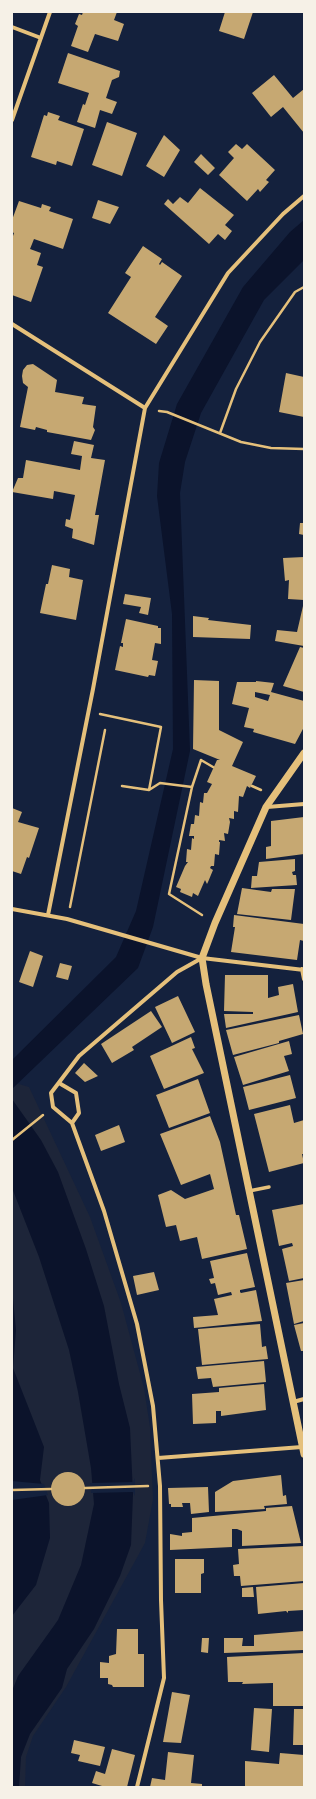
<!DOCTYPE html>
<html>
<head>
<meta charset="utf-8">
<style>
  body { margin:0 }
  #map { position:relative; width:316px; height:1799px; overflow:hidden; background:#14213d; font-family:"IBM Plex Sans",sans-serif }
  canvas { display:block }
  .frame { position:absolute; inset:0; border:13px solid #f6f1e7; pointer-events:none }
</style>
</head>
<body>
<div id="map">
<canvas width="316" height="1799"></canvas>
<div class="frame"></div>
</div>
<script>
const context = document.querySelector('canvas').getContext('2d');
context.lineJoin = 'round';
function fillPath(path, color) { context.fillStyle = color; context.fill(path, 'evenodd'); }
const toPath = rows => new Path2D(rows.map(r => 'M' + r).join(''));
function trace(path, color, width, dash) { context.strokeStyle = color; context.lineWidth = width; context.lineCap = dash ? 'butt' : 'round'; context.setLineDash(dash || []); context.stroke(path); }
const green = toPath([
  [12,1082,29,1087,90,1217,121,1303,144,1388,150,1427,153,1499,145,1543,66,1687,33,1736,26,1757,25,1787,12,1787]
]);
const water = toPath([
  [304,220,304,260,264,300,201,413,185,462,180,493,190,751,153,927,138,968,12,1089,12,1060,116,957,136,911,173,749,172,614,157,496,159,463,177,404,243,287,290,232],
  [12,1099,41,1140,58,1172,86,1249,104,1306,119,1384,130,1428,133,1494,131,1545,120,1576,94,1629,67,1669,62,1688,30,1734,21,1757,19,1787,12,1787,12,1691,18,1676,58,1620,81,1565,94,1504,91,1468,78,1392,69,1350,39,1257,12,1188],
  [12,1288,16,1330,13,1368,44,1447,40,1480,49,1503,50,1538,36,1585,12,1616]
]);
const pier = toPath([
  [135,1478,135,1496,133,1492,91,1493,90,1483,133,1482],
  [12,1481,44,1484,48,1495,12,1500]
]);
const building = toPath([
  [83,12,117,12,114,20,124,24,118,41,95,34,88,52,71,46,78,26,75,24,79,14,82,15],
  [225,12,253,12,244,39,219,31],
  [68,53,120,71,119,77,112,80,106,98,117,102,112,114,100,110,95,128,77,122,83,104,85,105,89,93,58,83],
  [274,75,293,98,304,89,304,133,283,107,271,117,252,93],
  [48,112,60,116,58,120,84,129,72,166,57,161,56,165,31,157,44,115,47,116],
  [107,122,137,133,122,176,92,165],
  [164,135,180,150,164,177,146,166],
  [236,144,242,149,247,144,275,170,266,180,269,182,260,192,258,189,247,201,219,175,234,158,228,152],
  [201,154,215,168,208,175,194,162],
  [200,188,234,215,225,225,232,231,225,240,218,234,209,244,164,204,168,199,173,204,180,197,188,203],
  [98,200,119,207,110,224,92,218],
  [19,201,41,208,42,204,51,207,49,211,73,219,63,249,34,239,30,249,41,253,37,265,43,267,31,302,12,295,13,243,12,239,14,233,12,232,12,220],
  [143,246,162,259,159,264,160,265,162,262,182,276,155,317,168,326,156,344,108,313,131,277,125,273],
  [33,364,57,380,55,392,84,397,82,404,96,406,93,427,95,430,91,440,47,432,47,430,36,427,35,430,20,427,28,387,23,383,22,376,23,370,27,365],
  [286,373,304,377,304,417,279,412],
  [74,441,94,445,91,458,105,460,95,515,99,515,94,545,72,538,73,529,65,526,66,519,70,520,75,495,54,491,53,499,12,492,18,478,23,478,26,460,80,470,82,456,71,454],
  [300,523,304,523,304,535,299,534],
  [304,557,304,600,288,599,289,580,285,581,283,558],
  [52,565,70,569,69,577,83,580,76,620,40,613,46,584,48,584],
  [125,594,151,598,148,615,139,613,141,607,123,604],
  [303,606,304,646,275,641,277,630,297,632],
  [193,616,209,618,208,620,251,625,250,639,193,637],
  [126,619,158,626,158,628,161,628,161,644,155,643,152,660,158,661,155,676,149,675,148,677,115,670,120,646,123,647,123,643,121,643],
  [300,647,304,648,304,692,283,686],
  [194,680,219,681,219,730,243,742,232,766,256,776,250,788,247,786,243,797,239,796,238,812,234,811,234,819,229,818,230,822,228,834,224,833,225,841,219,840,219,842,220,842,219,855,215,854,214,866,211,866,210,868,213,870,208,882,207,884,205,880,198,896,193,893,192,897,180,892,181,889,176,887,185,866,188,862,186,862,187,849,191,850,192,838,194,839,194,836,189,836,191,824,194,824,195,815,199,816,200,802,203,803,204,793,207,793,212,784,207,782,217,760,220,760,193,749],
  [256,681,274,683,271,692,304,701,304,727,295,744,253,732,254,729,244,727,249,708,232,704,237,682,256,682],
  [255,692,270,695,268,701,255,697],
  [12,808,22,812,18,822,39,828,29,858,27,857,21,874,12,871],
  [304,817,304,854,266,859,266,847,271,846,271,821],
  [295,859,295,871,292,872,293,875,296,875,297,885,251,888,252,876,257,876,259,862],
  [242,888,271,892,272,889,295,889,291,920,237,914],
  [234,915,304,924,304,941,300,940,297,960,231,952,235,927,233,927],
  [30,951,43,956,33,987,19,982],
  [60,963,72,966,68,980,56,977],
  [225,975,268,975,268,998,279,995,278,987,293,984,298,1012,226,1028,224,1014,253,1014,253,1012,224,1011],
  [178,996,195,1032,172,1043,155,1007],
  [151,1011,162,1027,132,1047,134,1050,112,1063,101,1044],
  [299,1015,303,1034,279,1041,279,1043,233,1055,226,1030],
  [191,1037,195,1048,192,1049,204,1073,164,1089,150,1056],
  [289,1041,292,1054,284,1056,289,1071,243,1085,234,1057],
  [84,1063,98,1076,85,1082,75,1073],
  [290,1075,296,1098,249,1110,243,1087],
  [198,1079,210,1113,169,1128,156,1095],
  [290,1105,294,1123,304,1120,304,1154,302,1154,304,1163,269,1172,254,1114],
  [210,1116,220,1142,236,1215,239,1215,247,1249,202,1259,197,1237,180,1241,176,1225,166,1227,158,1195,171,1190,185,1199,214,1189,210,1174,181,1185,160,1134],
  [119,1125,125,1142,101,1151,95,1135],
  [304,1204,304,1278,289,1281,282,1249,293,1246,292,1243,279,1246,272,1210],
  [247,1253,255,1287,240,1290,240,1292,241,1293,256,1290,262,1321,194,1328,193,1317,218,1315,214,1299,232,1295,231,1292,218,1295,215,1283,211,1284,209,1279,214,1278,210,1261],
  [154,1272,159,1290,137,1295,133,1276],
  [304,1280,304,1321,294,1324,286,1283],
  [304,1323,304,1351,301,1351,294,1325],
  [260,1324,262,1347,266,1346,268,1359,202,1365,198,1329],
  [264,1361,266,1382,213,1387,211,1378,198,1379,196,1367],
  [264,1384,266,1410,221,1416,221,1411,216,1411,216,1423,193,1424,192,1394,219,1392,219,1388],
  '51 1489a17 17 0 1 1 34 0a17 17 0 1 1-34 0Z',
  [281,1475,283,1496,286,1495,287,1504,264,1506,265,1509,215,1512,215,1492,233,1481],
  [208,1487,209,1512,191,1514,190,1503,182,1503,183,1507,171,1507,171,1504,169,1504,168,1488],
  [292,1506,301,1543,242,1546,242,1531,237,1529,232,1529,232,1547,170,1550,170,1534,182,1536,182,1533,192,1532,192,1518,266,1511,266,1508],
  [304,1546,304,1581,241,1586,240,1576,234,1576,233,1565,239,1564,238,1549],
  [175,1559,204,1559,204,1573,201,1574,201,1593,175,1593],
  [304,1583,304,1610,288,1611,288,1613,286,1611,258,1614,256,1587],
  [253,1587,254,1597,242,1597,242,1588],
  [117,1629,138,1629,138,1654,144,1654,144,1687,113,1687,112,1685,108,1684,108,1678,100,1678,100,1662,109,1663,109,1656,116,1654],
  [304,1631,304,1650,224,1653,224,1638,243,1638,242,1646,254,1646,254,1635],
  [202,1638,209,1638,208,1653,201,1652],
  [304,1653,304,1706,273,1706,273,1683,242,1684,243,1682,228,1682,227,1657],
  [172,1692,190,1695,181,1743,163,1742],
  [254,1708,272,1709,269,1752,251,1750],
  [294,1709,304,1709,304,1745,293,1745],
  [74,1740,105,1747,100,1766,78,1761,80,1755,71,1753],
  [112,1749,135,1755,127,1787,102,1787,102,1786,92,1783,96,1771,105,1774],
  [168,1752,194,1755,191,1783,202,1784,202,1787,150,1787,152,1778,165,1780],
  [280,1753,304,1755,304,1787,245,1787,245,1761,279,1764]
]);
const path = toPath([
  [159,411,167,412,241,442,271,448,304,449],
  [220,433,236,389,260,342,295,292,304,287],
  [100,714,161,727,149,790,122,786],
  [252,786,261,790],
  [149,790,160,783,192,787],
  [70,907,105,730],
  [202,915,169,894,192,787,201,760,213,767],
  [12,1140,43,1115],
  [85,1488,148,1486],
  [12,1490,51,1489]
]);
const pedestrian = toPath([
  [249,1191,269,1187]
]);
const minor = toPath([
  [12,27,41,38],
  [12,120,50,12],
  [12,324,145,408],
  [267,807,304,804],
  [12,909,67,919,202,958,304,970],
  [48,915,93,689,145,408,228,273,283,214,304,196],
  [302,969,304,979],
  [59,1083,76,1093,79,1113,72,1123],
  [293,1402,304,1399],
  [158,1458,302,1447],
  [137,1787,164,1678,161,1600,160,1486,153,1406,137,1324,104,1211,72,1123,53,1107,51,1093,79,1056,177,972,202,958]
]);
const tertiary = toPath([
  [304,753,266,807,215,923,202,958,206,984,304,1454]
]);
fillPath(green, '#1d2539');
fillPath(water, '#0b132b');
fillPath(pier, '#14213d');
fillPath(building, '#c6a872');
trace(path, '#e5c07b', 2.5);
trace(pedestrian, '#e5c07b', 3.5);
trace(minor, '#e5c07b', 4);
trace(tertiary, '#e5c07b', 7);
</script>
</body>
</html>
